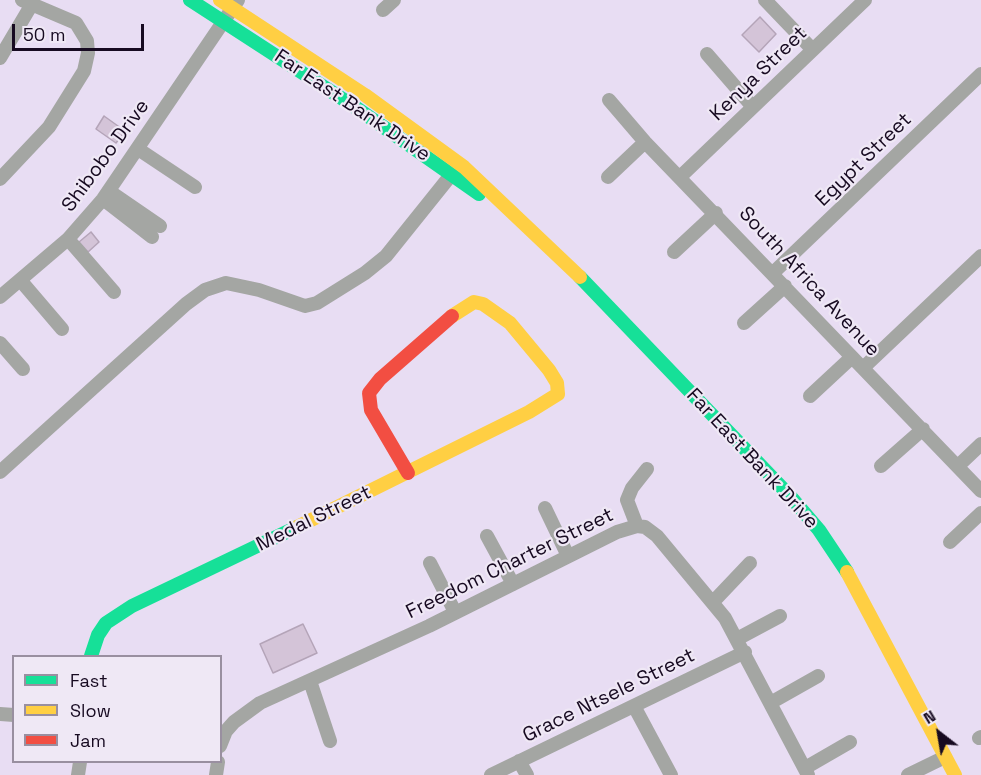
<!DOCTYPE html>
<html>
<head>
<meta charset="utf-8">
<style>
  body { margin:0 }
  #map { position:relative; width:981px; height:775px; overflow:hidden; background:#e8ddf3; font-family:"Space Grotesk",sans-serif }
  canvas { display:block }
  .legend { position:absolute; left:12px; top:655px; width:210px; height:108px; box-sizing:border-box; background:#efe8f5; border:2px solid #998fa0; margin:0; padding:8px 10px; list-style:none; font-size:18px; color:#170a21 }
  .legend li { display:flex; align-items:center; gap:12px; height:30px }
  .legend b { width:30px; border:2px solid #998fa0 }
  .north { position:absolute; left:909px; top:703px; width:60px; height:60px; -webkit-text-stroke:4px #efe8f5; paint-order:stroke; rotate:329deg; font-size:16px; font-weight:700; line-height:24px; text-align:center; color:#170a21 }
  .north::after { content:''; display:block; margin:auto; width:21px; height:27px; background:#170a21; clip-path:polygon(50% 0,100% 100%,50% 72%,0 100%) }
  .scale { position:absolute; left:12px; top:24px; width:132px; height:27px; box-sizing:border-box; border:3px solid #170a21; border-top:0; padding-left:8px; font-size:18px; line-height:21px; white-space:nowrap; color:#170a21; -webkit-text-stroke:4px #efe8f5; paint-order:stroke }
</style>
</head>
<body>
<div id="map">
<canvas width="981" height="775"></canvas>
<ul class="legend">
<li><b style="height:8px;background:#16e098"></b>Fast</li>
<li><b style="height:8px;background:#ffcf43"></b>Slow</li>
<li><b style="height:8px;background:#f24e42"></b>Jam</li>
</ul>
<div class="north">N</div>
<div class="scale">50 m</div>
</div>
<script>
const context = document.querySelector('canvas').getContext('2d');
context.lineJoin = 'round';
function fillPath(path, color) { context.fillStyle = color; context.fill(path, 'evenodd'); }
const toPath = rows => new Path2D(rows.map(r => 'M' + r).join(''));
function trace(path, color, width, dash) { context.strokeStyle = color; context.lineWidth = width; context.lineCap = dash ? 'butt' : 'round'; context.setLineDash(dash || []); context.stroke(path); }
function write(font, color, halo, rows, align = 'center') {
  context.font = font + ' "Space Grotesk",sans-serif'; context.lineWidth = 4.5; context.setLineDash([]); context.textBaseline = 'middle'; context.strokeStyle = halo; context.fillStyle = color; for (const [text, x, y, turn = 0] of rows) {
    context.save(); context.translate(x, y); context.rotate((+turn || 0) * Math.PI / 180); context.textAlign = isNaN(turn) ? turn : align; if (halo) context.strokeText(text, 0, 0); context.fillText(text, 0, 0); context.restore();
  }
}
const building = toPath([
  [760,17,776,34,759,52,742,35,760,17],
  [104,116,125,131,116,143,96,129,104,116],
  [91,232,99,242,88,252,79,242,91,232],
  [303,624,317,653,273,673,260,644,303,624]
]);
const street = toPath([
  [765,0,812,49],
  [383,10,394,0],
  [707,54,752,106],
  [0,58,32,4],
  [609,100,645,142,981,491],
  [138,149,195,187],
  [608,177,645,142],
  [680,177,865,0],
  [0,179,49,127,84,71,88,53,87,41,76,23,22,0],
  [109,191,160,226],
  [103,199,152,237],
  [68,239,114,292],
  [674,252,716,213],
  [773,273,981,74],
  [21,281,62,329],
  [0,297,68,239,103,199,238,0],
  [744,323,785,286],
  [0,343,23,369],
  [863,368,981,256],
  [810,396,852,357],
  [881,466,923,429],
  [958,466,981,444],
  [0,472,186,304,205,290,226,283,259,290,305,306,317,303,365,273,386,256,451,175],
  [545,508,568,556],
  [637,526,627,500,632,488,647,469],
  [487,536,513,584],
  [950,542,981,513],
  [430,563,455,612],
  [713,602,750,563],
  [737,639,780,616],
  [310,681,330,741],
  [772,702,818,676],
  [634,706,671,775],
  [0,714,14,715],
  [979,738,981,737],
  [220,746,226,731,234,722,260,703,429,626,617,532,637,526,645,527,657,536,725,618,808,775],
  [519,761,527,775],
  [805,768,850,742],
  [78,775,80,762],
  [216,775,218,762],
  [491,775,745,652],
  [908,775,945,757]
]);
const fast = toPath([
  [190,0,355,107,479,194],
  [580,277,790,496,819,530,847,572],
  [91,656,98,635,106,623,132,606,297,527]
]);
const slow = toPath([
  [220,0,365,95,464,167,580,277],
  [297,527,529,412,558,394,557,383,549,370,510,323,483,304,474,302,452,316],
  [847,572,955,775]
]);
const jam = toPath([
  [408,473,371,410,369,393,380,379,452,316]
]);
const streetNames = [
  ["Kenya Street",759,74,-44],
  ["Far East Bank Drive",352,106,34],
  ["Shibobo Drive",106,156,-54],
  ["Egypt Street",864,160,-44],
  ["South Africa Avenue",809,282,47],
  ["Far East Bank Drive",752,459,47],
  ["Medal Street",314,519,-26],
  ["Freedom Charter Street",510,564,-26],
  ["Grace Ntsele Street",609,696,-26]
];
fillPath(building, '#d4c4d8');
trace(building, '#b4a4b8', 1.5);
trace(street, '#a4a6a3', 14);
trace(fast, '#16e098', 14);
trace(slow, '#ffcf43', 14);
trace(jam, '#f24e42', 14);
write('20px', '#170a21', '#efe8f5', streetNames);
</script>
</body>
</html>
